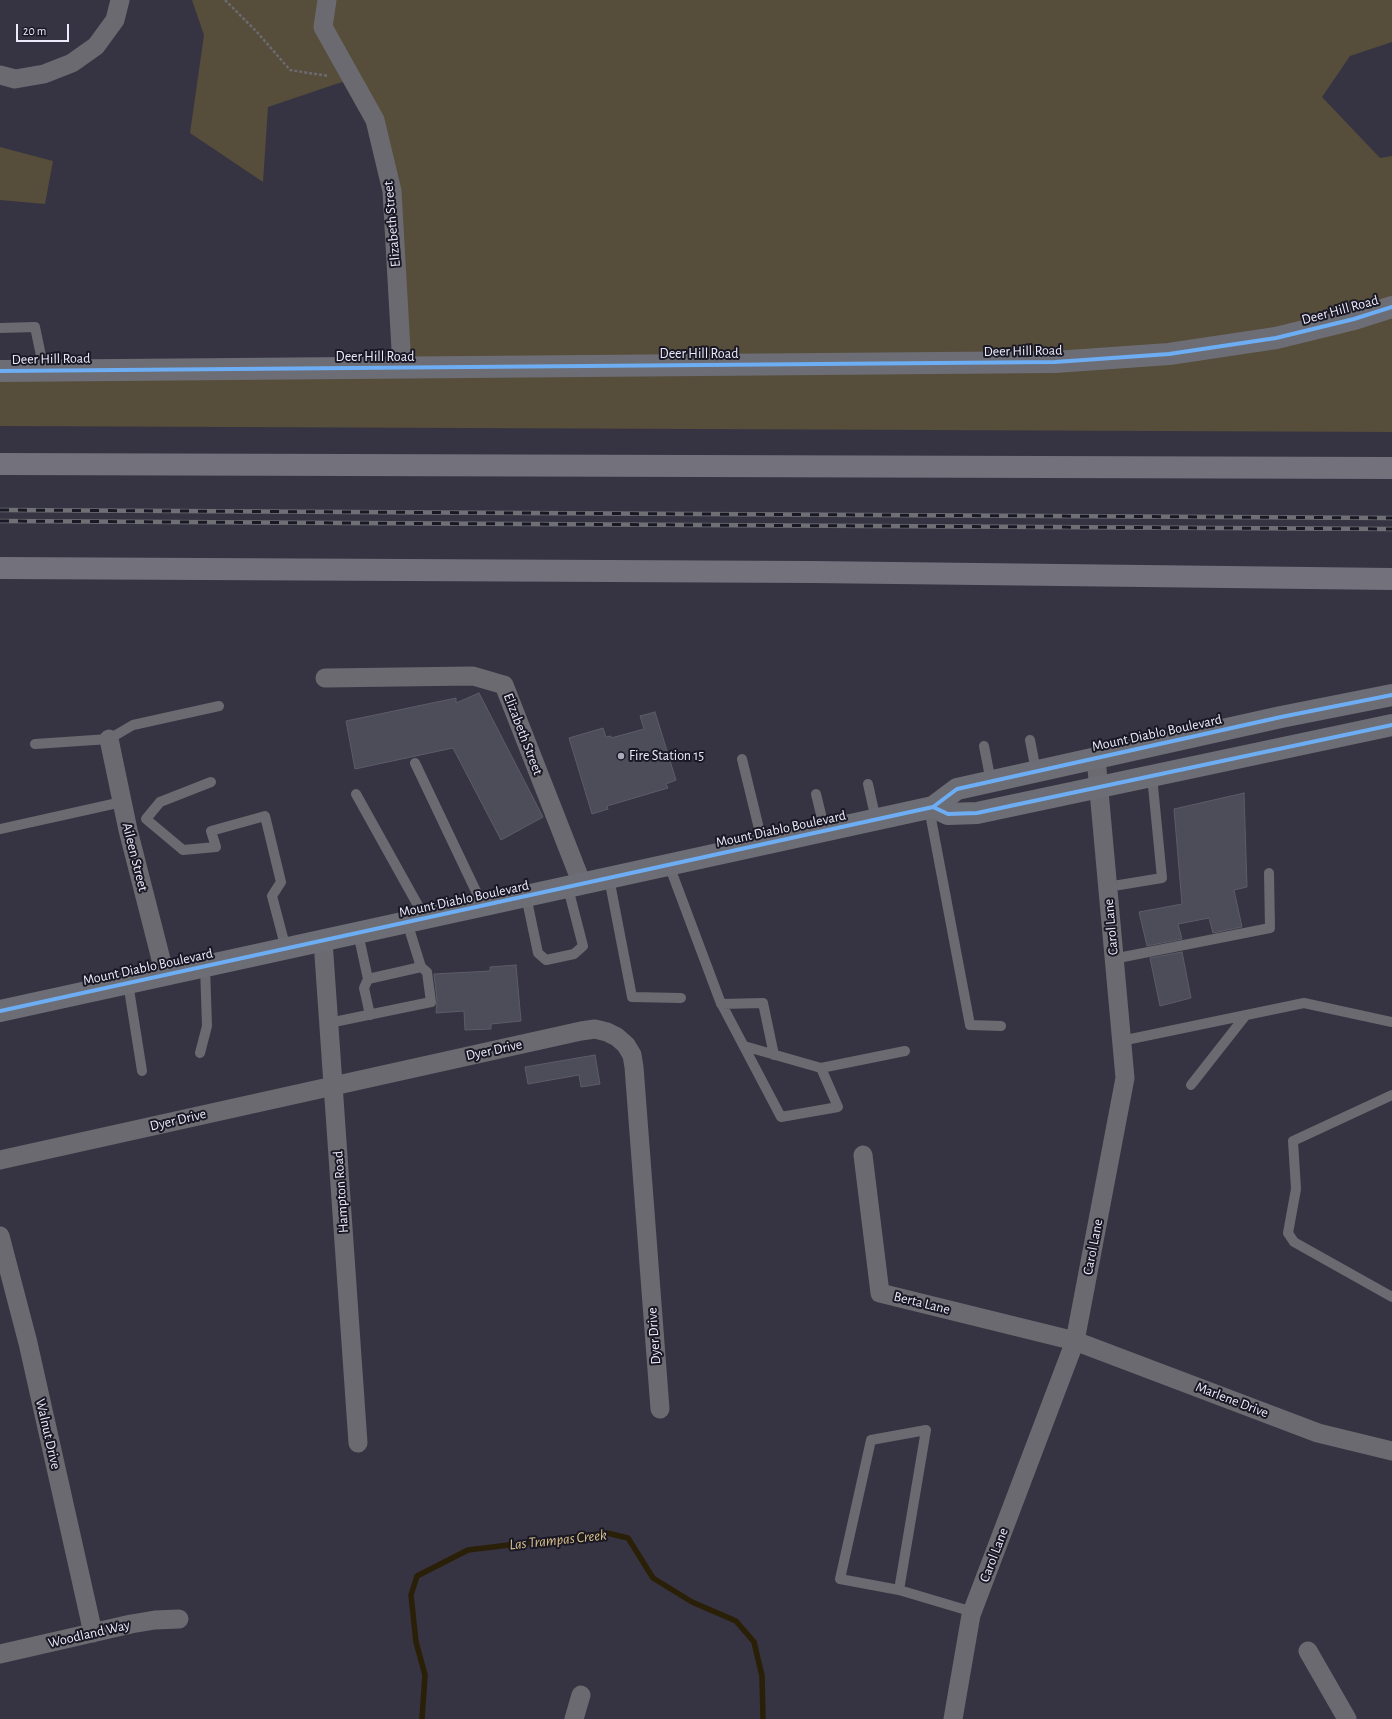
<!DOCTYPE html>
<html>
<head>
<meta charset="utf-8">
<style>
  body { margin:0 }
  #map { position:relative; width:1392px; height:1719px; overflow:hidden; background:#363442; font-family:"Alegreya Sans",sans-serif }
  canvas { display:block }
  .scale { position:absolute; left:16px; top:24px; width:53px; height:18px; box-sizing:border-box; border:2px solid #ecebfc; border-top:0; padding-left:5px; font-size:12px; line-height:14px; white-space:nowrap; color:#ecebfc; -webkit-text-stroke:3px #191824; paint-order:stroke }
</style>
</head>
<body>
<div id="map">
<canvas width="1392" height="1719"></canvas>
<div class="scale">20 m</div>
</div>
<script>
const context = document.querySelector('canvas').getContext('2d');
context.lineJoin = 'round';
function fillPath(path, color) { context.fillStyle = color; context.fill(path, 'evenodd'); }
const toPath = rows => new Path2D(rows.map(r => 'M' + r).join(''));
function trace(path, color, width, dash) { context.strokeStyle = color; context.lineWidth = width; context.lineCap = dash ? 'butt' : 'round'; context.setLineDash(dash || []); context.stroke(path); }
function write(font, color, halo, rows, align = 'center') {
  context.font = font + ' "Alegreya Sans",sans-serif'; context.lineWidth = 4; context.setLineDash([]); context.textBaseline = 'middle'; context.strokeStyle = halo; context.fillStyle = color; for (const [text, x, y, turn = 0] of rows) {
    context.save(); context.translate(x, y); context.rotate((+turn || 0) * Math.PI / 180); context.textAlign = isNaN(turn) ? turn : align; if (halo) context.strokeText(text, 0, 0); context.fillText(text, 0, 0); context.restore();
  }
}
const green = toPath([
  [192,0,1392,0,1392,42,1350,56,1322,97,1380,158,1392,156,1392,432,0,426,0,371,402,367,392,191,351,79,268,107,263,182,190,133,204,35],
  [0,147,53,161,45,204,0,200]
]);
const stream = toPath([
  [422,1719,425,1675,416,1642,411,1595,417,1576,468,1550,607,1533,628,1538,653,1578,692,1602,736,1621,754,1642,762,1676,763,1719]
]);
const building = toPath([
  [479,693,543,817,501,840,453,748,355,769,346,721,456,698,456,703,479,693],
  [655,712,676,780,666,784,668,788,607,806,608,809,592,814,569,738,603,728,606,737,611,736,611,738,644,729,640,716,655,712],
  [1244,793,1247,887,1234,890,1242,927,1213,933,1209,918,1178,924,1182,939,1147,946,1139,912,1182,904,1174,809,1244,793],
  [1182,952,1191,998,1160,1006,1150,958,1182,952],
  [516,965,521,1021,491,1024,491,1029,465,1030,464,1011,436,1013,437,1001,434,974,490,971,490,967,516,965],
  [595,1055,600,1084,581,1087,579,1075,528,1084,525,1067,595,1055]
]);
const path = toPath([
  [225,0,257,32,290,70,329,76]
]);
const lane = toPath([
  [0,328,35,327,44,370],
  [1030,740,1036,771],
  [35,744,109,739,133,725,219,706],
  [984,746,991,782],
  [742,759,763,845],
  [415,763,483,906],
  [211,782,160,802,146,819,183,850,216,847,211,831,265,816,281,882,272,896,286,949],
  [868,784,876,820],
  [356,794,425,918],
  [816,794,825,831],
  [929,808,970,1025,1001,1026],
  [0,829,122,802],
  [669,865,720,1001,781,1117,838,1107,821,1068,744,1046],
  [609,878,632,997,681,998],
  [1107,887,1162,878,1152,776],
  [526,896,538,953,546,960,574,954,583,946,568,888],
  [358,933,368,979,364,988,370,1015],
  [1113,959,1270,928,1269,873],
  [368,979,421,967],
  [128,983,142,1071],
  [721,1004,763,1003,774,1055],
  [329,1023,431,1002,427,972,421,967,407,922],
  [1121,1041,1304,1003,1392,1022],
  [200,1053,207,1026,205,966],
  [821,1068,905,1051],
  [1191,1085,1246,1015],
  [1392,1095,1293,1141,1296,1189,1288,1233,1294,1242,1392,1297],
  [899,1590,926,1430,871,1440,840,1579,899,1590,973,1612]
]);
const street = toPath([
  [327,0,323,27,375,120,392,191,402,367],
  [0,75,15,79,44,74,72,63,96,46,115,20,120,0],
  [325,678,473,676,504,685,582,884],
  [109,739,128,830,165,975],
  [323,941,358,1443],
  [863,1155,880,1293,1075,1341,1318,1433,1392,1451],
  [0,1160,581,1031,595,1029,607,1032,617,1037,626,1045,632,1055,634,1067,660,1409],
  [0,1236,28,1343,93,1633],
  [1308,1651,1347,1719],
  [0,1654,131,1624,155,1620,179,1619],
  [574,1719,581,1695],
  [953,1719,971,1615,1075,1341,1125,1078,1096,758]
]);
const secondary = toPath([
  [0,371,1055,362,1169,354,1276,338,1354,319,1392,307],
  [933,807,948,814,977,813,1392,725],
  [0,1011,933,807,957,789,1281,717,1392,695]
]);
const highway = toPath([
  [0,464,1392,468],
  [0,568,812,572,1392,579]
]);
const rail = toPath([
  [0,510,1392,518],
  [0,521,1392,529]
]);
const cycleway = toPath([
  [0,371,1055,362,1169,354,1276,338,1354,319,1392,307],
  [933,807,948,814,977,813,1392,725],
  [0,1011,933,807,957,789,1281,717,1392,695]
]);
const markers = [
  [621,756,4,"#acabbb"]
];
const streetNames = [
  ["Elizabeth Street",392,224,-95],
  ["Deer Hill Road",1340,310,-15],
  ["Deer Hill Road",1023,351,-1],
  ["Deer Hill Road",699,354],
  ["Deer Hill Road",375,357],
  ["Deer Hill Road",51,359,-1],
  ["Mount Diablo Boulevard",1157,733,-12],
  ["Elizabeth Street",523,734,69],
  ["Mount Diablo Boulevard",781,829,-12],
  ["Aileen Street",135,857,76],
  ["Mount Diablo Boulevard",464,899,-12],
  ["Carol Lane",1111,927,-95],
  ["Mount Diablo Boulevard",148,967,-12],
  ["Dyer Drive",494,1050,-12],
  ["Dyer Drive",178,1120,-13],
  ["Hampton Road",341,1192,-94],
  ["Carol Lane",1093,1247,-79],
  ["Berta Lane",922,1303,14],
  ["Dyer Drive",654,1336,-94],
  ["Marlene Drive",1232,1400,21],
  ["Walnut Drive",48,1434,77],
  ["Carol Lane",994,1555,-69],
  ["Woodland Way",89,1634,-13]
];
const poiNames = [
  ["Fire Station 15",629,756]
];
const waterNames = [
  ["Las Trampas Creek",558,1540,-6]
];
fillPath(green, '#564d3b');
trace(stream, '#2a1f07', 5.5);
fillPath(building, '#4d4c59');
trace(building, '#5d5b68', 1);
trace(path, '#6b6a71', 2.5, [3, 2]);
trace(lane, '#6b6a70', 10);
trace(street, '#6b6a70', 19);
trace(secondary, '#6d6d75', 22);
trace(highway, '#72717c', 22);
trace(rail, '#6f6f76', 4.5);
trace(rail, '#191824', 3, [9]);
trace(cycleway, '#6dadf4', 4);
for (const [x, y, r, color] of markers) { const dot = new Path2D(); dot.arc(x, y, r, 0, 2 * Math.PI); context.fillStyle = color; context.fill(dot); trace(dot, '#191824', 1.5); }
write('14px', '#ecebfc', '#191824', streetNames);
write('14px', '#ecebfc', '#191824', poiNames, 'left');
write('italic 15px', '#dbc28a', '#191824', waterNames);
</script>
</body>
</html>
